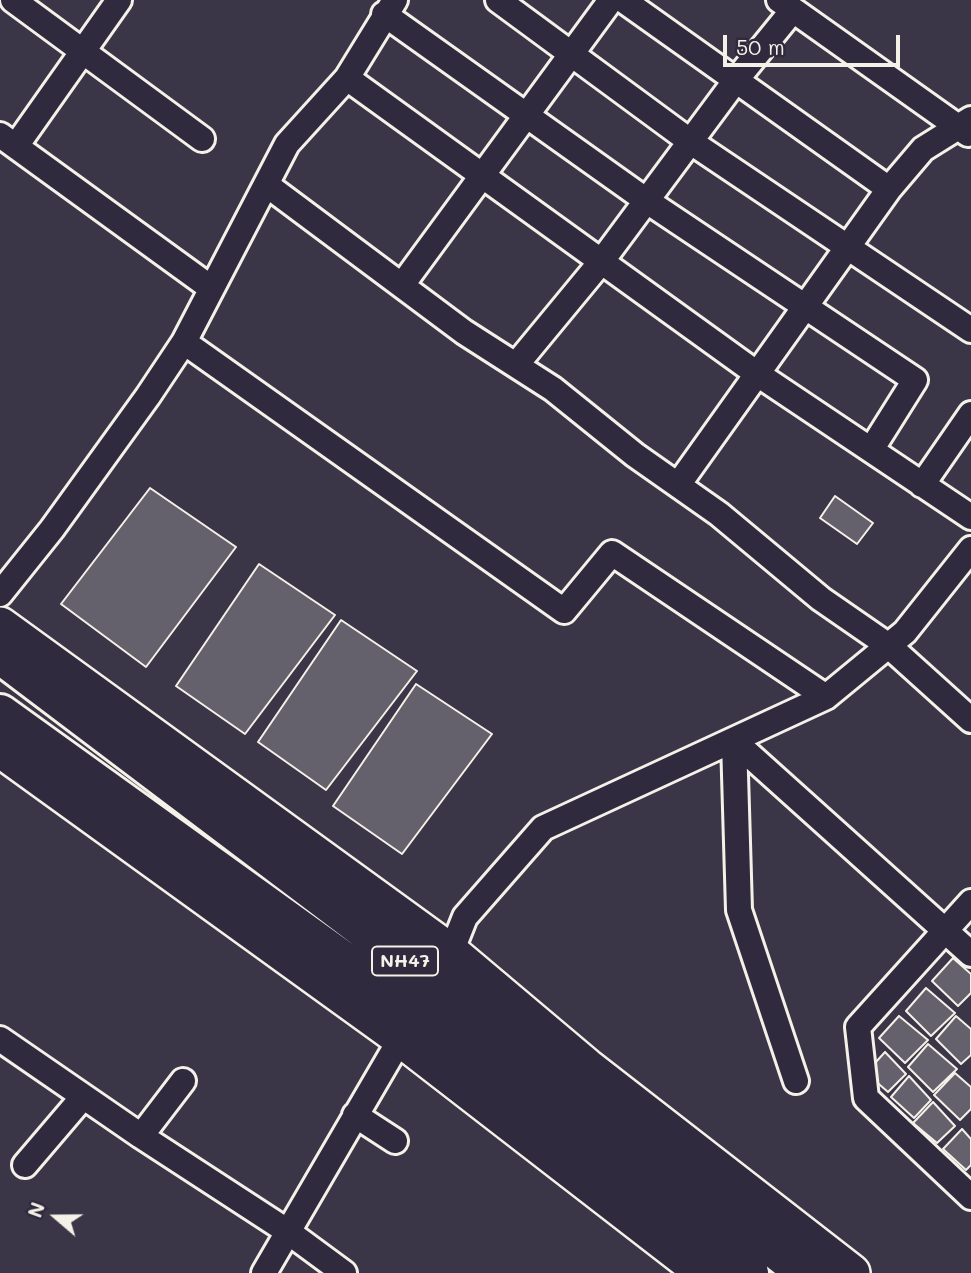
<!DOCTYPE html>
<html>
<head>
<meta charset="utf-8">
<style>
  body { margin:0 }
  #map { position:relative; width:971px; height:1273px; overflow:hidden; background:#3b3647; font-family:Mali,sans-serif }
  canvas { display:block }
  .north { position:absolute; left:21px; top:1182px; width:70px; height:70px; -webkit-text-stroke:5px #2f2a3d; paint-order:stroke; rotate:290deg; font-size:19px; font-weight:700; line-height:28px; text-align:center; color:#f4f1e8 }
  .north::after { content:''; display:block; margin:auto; width:24px; height:32px; background:#f4f1e8; clip-path:polygon(50% 0,100% 100%,50% 72%,0 100%) }
  .scale { position:absolute; left:723px; top:35px; width:177px; height:32px; box-sizing:border-box; border:4px solid #f4f1e8; border-top:0; padding-left:9px; font-size:21px; line-height:24px; white-space:nowrap; color:#f4f1e8; -webkit-text-stroke:5px #2f2a3d; paint-order:stroke }
</style>
</head>
<body>
<div id="map">
<canvas width="971" height="1273"></canvas>
<div class="north">N</div>
<div class="scale">50 m</div>
</div>
<script>
const context = document.querySelector('canvas').getContext('2d');
context.lineJoin = 'round';
function fillPath(path, color) { context.fillStyle = color; context.fill(path, 'evenodd'); }
const toPath = rows => new Path2D(rows.map(r => 'M' + r).join(''));
function trace(path, color, width, dash) { context.strokeStyle = color; context.lineWidth = width; context.lineCap = dash ? 'butt' : 'round'; context.setLineDash(dash || []); context.stroke(path); }
function write(font, color, halo, rows, align = 'center') {
  context.font = font + ' Mali,sans-serif'; context.lineWidth = 7; context.setLineDash([]); context.textBaseline = 'middle'; context.strokeStyle = halo; context.fillStyle = color; for (const [text, x, y, turn = 0] of rows) {
    context.save(); context.translate(x, y); context.rotate((+turn || 0) * Math.PI / 180); context.textAlign = isNaN(turn) ? turn : align; if (halo) context.strokeText(text, 0, 0); context.fillText(text, 0, 0); context.restore();
  }
}
const building = toPath([
  [150,488,236,547,146,667,61,604,150,488],
  [835,496,873,523,857,544,820,518,835,496],
  [259,564,335,615,245,734,176,686,259,564],
  [341,620,417,671,326,790,258,742,341,620],
  [416,684,492,734,402,854,333,806,416,684],
  [953,958,971,974,971,993,958,1006,932,981,953,958],
  [926,988,955,1013,931,1036,906,1011,926,988],
  [899,1016,928,1040,905,1063,879,1038,899,1016],
  [956,1016,971,1029,971,1055,961,1064,936,1039,956,1016],
  [928,1044,957,1069,933,1092,908,1067,928,1044],
  [885,1052,906,1074,888,1092,866,1073,885,1052],
  [955,1073,971,1087,971,1109,960,1120,934,1095,955,1073],
  [909,1076,931,1100,914,1118,891,1097,909,1076],
  [933,1102,955,1126,937,1143,913,1123,933,1102],
  [962,1129,971,1139,971,1165,966,1170,943,1149,962,1129]
]);
const street = toPath([
  [13,0,202,139],
  [498,0,691,142,971,330],
  [623,0,889,189],
  [779,0,968,134],
  [384,14,647,201,915,380,871,450],
  [347,78,756,373,971,517],
  [0,135,211,288],
  [16,146,119,0],
  [267,185,464,332,553,389,635,455,719,514,821,599,889,646,971,720],
  [402,285,611,0],
  [184,342,564,611,612,553,826,697],
  [516,365,601,262,736,80,793,10],
  [678,485,889,189,923,149,971,119],
  [922,485,971,414],
  [0,594,52,529,148,396,184,342,287,144,347,78,395,0],
  [971,902,858,1027,866,1098,971,1197],
  [446,965,465,917,543,828,826,697,905,632,971,549],
  [0,1039,141,1136,287,1231,344,1273],
  [796,1081,739,910,734,741,971,954],
  [355,1115,395,1141],
  [141,1136,183,1081],
  [25,1165,83,1097],
  [264,1273,408,1026]
]);
const secondary = toPath([
  [0,626,452,954,586,1067,851,1273],
  [0,748,400,1037,705,1273]
]);
const highway = toPath([
  [0,654,437,984,806,1273],
  [0,714,417,1014,749,1273]
]);
const shields = [
  [405,961,66]
];
const shieldNames = [
  ["NH47",405,961]
];
fillPath(building, '#65616c');
trace(building, '#f4f1e8', 2);
trace(street, '#f4f1e8', 30);
trace(secondary, '#f4f1e8', 42);
trace(highway, '#f4f1e8', 44);
trace(street, '#2f2a3d', 24);
trace(secondary, '#2f2a3d', 37);
trace(highway, '#2f2a3d', 38);
for (const [x, y, w] of shields) { const box = new Path2D(); box.roundRect(x - w / 2, y - 14.5, w, 29, 5); context.fillStyle = '#2f2a3d'; context.fill(box); trace(box, '#f4f1e8', 2); }
write('bold 18px', '#f4f1e8', null, shieldNames);
</script>
</body>
</html>
